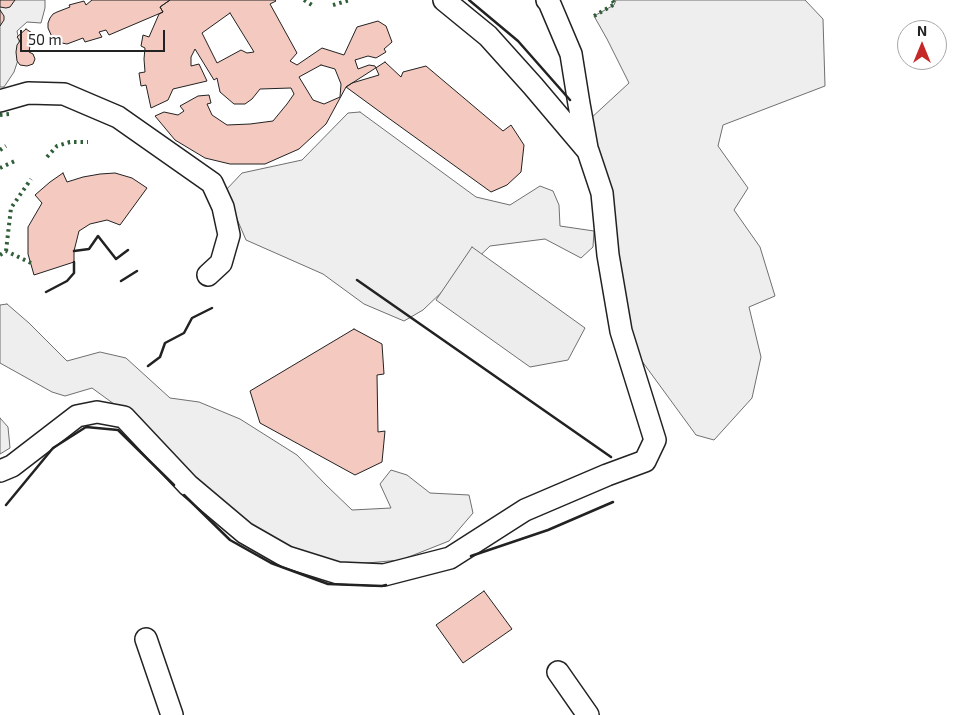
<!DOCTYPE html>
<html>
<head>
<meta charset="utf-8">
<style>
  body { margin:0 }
  #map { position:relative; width:967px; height:715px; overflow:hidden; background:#fff; font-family:"Exo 2",sans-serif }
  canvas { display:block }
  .north { position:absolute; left:897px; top:20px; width:50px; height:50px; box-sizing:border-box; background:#fff; border:1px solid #a7a7a7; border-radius:50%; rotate:0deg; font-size:14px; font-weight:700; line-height:20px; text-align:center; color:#222 }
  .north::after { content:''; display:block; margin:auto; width:18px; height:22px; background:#c62828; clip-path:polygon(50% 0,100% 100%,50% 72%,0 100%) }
  .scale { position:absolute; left:20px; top:30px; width:145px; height:22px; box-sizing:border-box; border:2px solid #222; border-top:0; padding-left:6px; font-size:15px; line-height:18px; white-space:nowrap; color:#222; -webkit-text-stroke:4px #fff; paint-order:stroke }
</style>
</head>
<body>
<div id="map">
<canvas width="967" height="715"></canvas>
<div class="north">N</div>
<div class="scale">50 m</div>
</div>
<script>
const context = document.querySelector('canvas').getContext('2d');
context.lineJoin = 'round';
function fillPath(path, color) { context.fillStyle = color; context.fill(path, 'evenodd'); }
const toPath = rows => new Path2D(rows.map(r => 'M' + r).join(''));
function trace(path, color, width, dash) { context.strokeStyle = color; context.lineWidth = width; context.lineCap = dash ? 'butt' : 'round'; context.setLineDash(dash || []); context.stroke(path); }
const green = toPath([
  [7,0,45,0,45,8,41,23,27,22,17,31,21,51,14,72,4,87,0,87,0,7,7,0],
  [616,0,805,0,823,19,825,86,723,125,718,146,748,188,734,210,760,247,775,296,749,307,761,357,752,398,714,440,696,435,636,353,615,256,610,191,590,119,629,83,607,39,594,16,614,5,616,0],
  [360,112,476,197,510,205,540,186,553,191,559,205,560,226,594,231,593,247,581,258,545,239,490,246,423,310,404,321,364,304,323,274,246,240,225,191,242,173,302,160,348,113,360,112],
  [7,304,29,323,67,361,100,352,126,358,170,398,199,402,240,419,297,455,326,485,352,510,391,508,380,484,391,470,407,475,430,493,469,495,473,513,449,541,401,560,344,565,274,544,233,514,176,457,125,412,92,388,65,396,52,392,0,363,0,305,7,304],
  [0,418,8,427,10,448,0,454,0,418]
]);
const parking = toPath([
  [472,247,585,328,568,360,530,367,436,300,472,247]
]);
const building = toPath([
  [0,0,15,0,10,7,6,8,0,7,0,0],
  [92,0,170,0,160,7,163,12,109,35,106,30,99,32,102,37,85,42,83,38,67,44,57,42,52,37,48,28,48,23,50,18,53,14,57,12,70,7,69,5,84,1,86,5,92,0],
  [170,0,275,0,276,1,270,4,297,53,290,61,297,65,322,48,344,55,357,27,378,21,386,26,392,42,384,49,386,52,376,58,368,56,355,60,358,69,369,65,375,66,379,75,352,83,346,87,326,124,299,149,265,164,230,164,205,158,175,140,155,116,164,112,178,115,184,111,180,106,198,96,209,95,211,103,207,104,212,115,227,125,250,124,273,121,287,104,294,94,291,88,260,89,252,99,245,104,234,104,220,92,217,78,214,80,195,49,191,57,191,66,199,64,207,81,173,89,168,100,151,108,146,85,141,86,139,73,145,72,144,59,145,48,141,46,143,35,149,37,159,14,163,12,160,7,170,0],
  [230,13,254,52,247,53,241,50,217,63,202,33,230,13],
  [321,65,335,69,341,84,340,97,324,104,313,100,299,77,321,65],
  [0,10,4,16,4,20,0,26,0,10],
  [26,29,38,37,30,46,29,52,33,54,35,59,33,64,27,66,20,65,17,61,16,52,17,45,20,41,17,37,26,29],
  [385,62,401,77,403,72,426,66,503,131,511,125,524,145,521,172,507,185,491,192,387,117,346,87,385,62],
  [63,173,67,182,83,177,100,174,115,173,132,178,147,188,120,225,107,220,90,224,79,231,74,251,74,262,34,275,28,254,28,227,42,203,35,195,50,182,63,173],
  [354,329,382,344,384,374,377,375,378,432,385,431,382,462,355,475,260,423,250,391,354,329],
  [484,591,512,629,463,663,436,625,484,591]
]);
const minor = toPath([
  [547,0,549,2,571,54,579,104,587,148],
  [0,101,28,93,64,94,118,117,212,183,223,207,229,235,221,263,208,275],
  [0,471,12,466,77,416,97,412,124,417,188,485,245,533,287,557,338,573,384,575,450,558,525,510,607,475,645,461,655,440,621,331,608,255,602,193,588,151,533,86,488,36,444,0],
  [146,639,172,715],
  [558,672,588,715]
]);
const hedge = toPath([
  [304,0,312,5],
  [333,5,350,0],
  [594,16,615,4,612,0],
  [0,115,10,114],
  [0,150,6,146],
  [47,157,57,146,70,142,88,142],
  [0,168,17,160],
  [6,251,11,208,31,179],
  [0,255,6,251,31,263]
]);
const wall = toPath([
  [469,0,518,41,570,100],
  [74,251,89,249,98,236,116,259,128,250],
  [357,280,611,457],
  [121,281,137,271],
  [46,292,67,281,74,273,74,262],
  [148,366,160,357,165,343,184,333,192,318,212,308],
  [184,495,230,540,271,563,328,584,382,586,386,585],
  [6,505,53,448,86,427,118,430,174,485],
  [471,556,548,530,613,502]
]);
fillPath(green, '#eee');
trace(green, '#6f6f6f', 1);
fillPath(parking, '#ededed');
trace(parking, '#6f6f6f', 1);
fillPath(building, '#f3c9c0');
trace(building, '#222', 1);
trace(minor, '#222', 24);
trace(minor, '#fff', 21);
trace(hedge, '#2f5e38', 4, [2.5, 4]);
trace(wall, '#222', 2.5);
</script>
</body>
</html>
